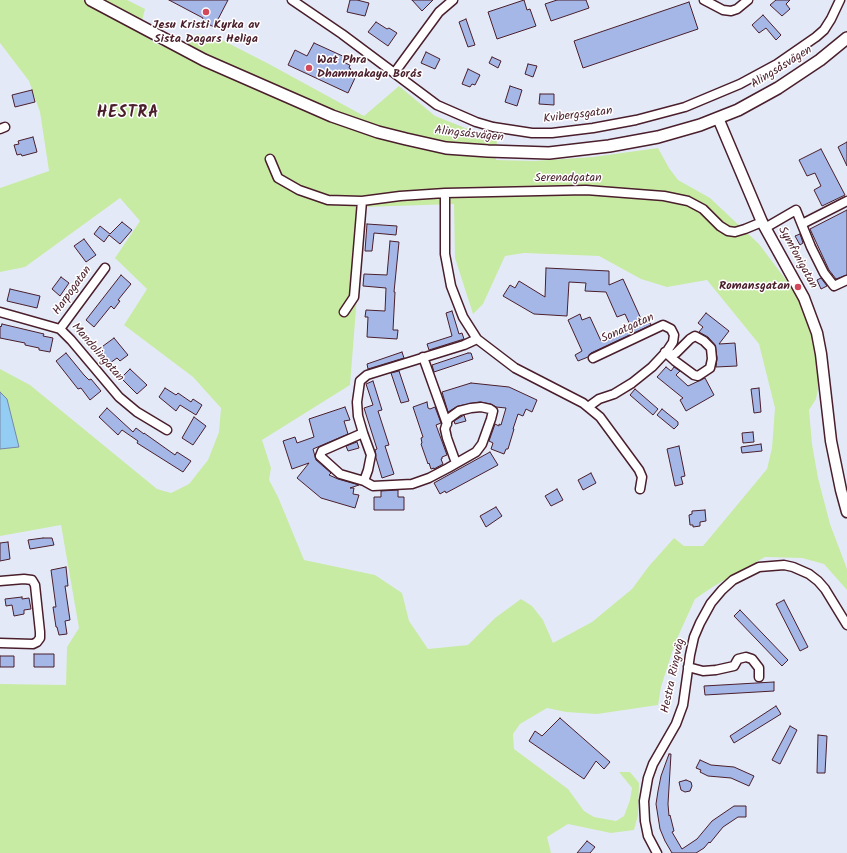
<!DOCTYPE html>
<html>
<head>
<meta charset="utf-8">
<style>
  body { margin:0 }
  canvas { display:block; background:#e4e9f8 }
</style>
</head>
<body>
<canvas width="847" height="853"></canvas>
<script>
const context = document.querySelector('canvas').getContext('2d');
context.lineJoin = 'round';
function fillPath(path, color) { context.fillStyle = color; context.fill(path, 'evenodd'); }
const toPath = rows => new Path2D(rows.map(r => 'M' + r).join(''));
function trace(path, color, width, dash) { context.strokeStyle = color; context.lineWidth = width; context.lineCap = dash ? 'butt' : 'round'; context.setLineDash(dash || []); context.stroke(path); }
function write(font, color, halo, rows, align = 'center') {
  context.font = font + ' Kalam,sans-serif'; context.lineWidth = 3; context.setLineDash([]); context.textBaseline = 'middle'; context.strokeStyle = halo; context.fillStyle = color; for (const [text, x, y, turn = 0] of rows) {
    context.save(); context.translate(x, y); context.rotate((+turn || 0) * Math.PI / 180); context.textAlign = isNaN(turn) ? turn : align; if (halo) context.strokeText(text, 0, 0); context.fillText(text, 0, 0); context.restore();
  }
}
const green = toPath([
  [0,0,127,0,145,9,139,32,157,44,182,54,190,41,196,34,218,38,269,64,364,116,399,86,435,116,473,131,497,137,496,160,534,161,593,157,658,148,669,168,678,180,710,198,759,244,798,296,807,317,815,349,819,384,816,399,809,410,812,444,818,478,830,524,847,569,847,590,824,564,802,558,765,557,714,586,695,599,675,643,661,687,658,705,597,714,566,712,547,708,520,724,513,734,514,749,568,789,584,811,594,817,616,821,624,816,630,800,632,788,619,772,630,772,639,783,638,815,634,830,611,833,568,824,547,837,551,853,0,853,0,684,66,685,67,647,79,628,61,525,0,536,0,449,19,447,7,399,0,392,0,369,30,385,157,489,171,493,189,484,208,460,219,432,221,408,193,377,124,325,147,289,115,258,140,221,120,198,25,267,0,272,0,188,49,171,40,112,29,81,0,43],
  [454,204,455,258,473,314,483,304,505,256,524,253,599,256,641,279,667,287,707,280,759,344,775,408,772,448,767,469,703,546,684,546,674,538,649,566,632,589,592,622,553,643,543,620,532,606,521,599,495,618,468,645,428,649,409,621,402,593,375,575,304,560,278,497,269,480,271,468,262,440,350,385,364,207]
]);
const water = toPath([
  [0,392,7,399,19,447,0,449,0,392]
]);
const building = toPath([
  [169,0,228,0,214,27,202,21,203,18,169,0],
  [350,0,357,0,369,3,365,16,347,12,350,0],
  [412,0,433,0,422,11,412,0],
  [524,0,527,10,530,9,536,26,497,39,488,12,524,0],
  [557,0,586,0,589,8,551,21,545,4,557,0],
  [776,0,790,0,786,4,790,9,782,16,770,5,776,0],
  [689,2,698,29,583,68,574,41,689,2],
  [763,15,781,35,776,40,766,28,759,33,752,25,763,15],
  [466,19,475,45,468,47,459,22,466,19],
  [376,22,387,29,389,28,397,33,388,46,368,32,376,22],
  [314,43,347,58,345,63,350,65,349,68,351,69,348,75,355,78,348,93,288,65,295,50,307,56,314,43],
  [426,52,440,59,435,69,421,63,426,52],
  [492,57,501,61,498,68,489,63,492,57],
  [528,64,537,66,533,77,525,74,528,64],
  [468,69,480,75,475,85,472,84,470,87,462,84,468,69],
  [510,86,522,90,517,106,505,102,510,86],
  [32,90,35,102,15,107,12,95,32,90],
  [540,94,554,94,554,105,539,104,540,94],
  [33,137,37,152,22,156,21,154,17,155,14,145,19,144,18,141,33,137],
  [847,142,847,166,838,147,847,142],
  [821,149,845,195,822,206,814,190,821,186,815,173,807,176,799,160,821,149],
  [847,210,847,275,836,279,829,270,810,229,847,210],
  [122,222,132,230,120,244,109,235,104,242,94,234,100,226,110,234,122,222],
  [367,224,397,226,396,235,374,233,372,251,365,251,367,224],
  [800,234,803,243,800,245,795,236,800,234],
  [84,239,96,255,86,262,74,246,84,239],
  [390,241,399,242,394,292,395,292,393,330,398,330,397,339,367,337,368,317,365,317,366,310,385,311,386,288,363,286,364,274,387,275,390,241],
  [546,268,609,271,609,285,623,279,642,321,648,319,651,325,591,353,588,357,578,361,575,355,582,351,568,320,580,314,582,320,590,317,601,341,631,327,625,314,617,317,606,292,585,291,586,283,569,282,567,316,534,314,503,296,510,285,515,288,519,281,545,297,546,268],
  [121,275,131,284,118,300,120,301,114,309,111,306,94,327,86,320,121,275],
  [61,277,69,283,60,296,52,289,61,277],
  [821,278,827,286,821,289,817,280,821,278],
  [10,289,40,296,37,308,7,301,10,289],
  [452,311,459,334,462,333,464,339,429,350,427,344,452,336,446,313,452,311],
  [706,313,729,331,719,344,735,343,737,366,716,367,717,358,715,345,708,337,699,332,703,327,698,323,706,313],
  [2,324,44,334,43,336,53,338,50,352,39,350,39,348,25,345,25,343,0,338,0,326,1,327,2,324],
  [114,338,128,355,120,361,117,358,110,363,99,349,114,338],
  [402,352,404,358,368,369,367,364,402,352],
  [66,353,84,375,89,380,91,379,101,391,90,400,81,388,78,389,56,361,66,353],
  [468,353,471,353,473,359,434,372,432,365,468,353],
  [666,367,671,371,674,367,680,371,676,375,688,386,705,378,714,395,686,411,680,400,683,398,657,377,666,367],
  [130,369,147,385,137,394,121,378,130,369],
  [399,371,409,401,401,403,391,373,399,371],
  [373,381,382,410,378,411,389,445,385,446,394,474,382,478,376,458,375,450,377,449,364,408,373,405,366,384,373,381],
  [471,383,509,387,537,400,532,412,526,409,523,416,518,414,513,429,514,429,508,449,506,449,504,454,491,449,493,443,489,441,495,424,499,426,499,424,501,425,506,408,496,407,491,404,480,402,458,406,448,412,442,392,471,383],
  [165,388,176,395,178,393,191,402,193,399,202,405,196,415,180,405,176,411,159,397,165,388],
  [759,388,761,412,754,413,751,389,759,388],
  [635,389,658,409,653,415,630,395,635,389],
  [427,402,428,408,430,409,435,407,441,423,436,425,447,455,442,457,442,459,441,459,443,464,434,469,434,468,431,469,429,463,428,464,421,444,422,443,421,438,423,437,413,407,427,402],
  [345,407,350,420,344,421,348,434,313,449,316,460,331,473,329,475,338,479,359,485,350,488,354,488,353,494,359,495,355,508,321,498,297,478,309,463,292,469,283,441,295,437,297,443,314,437,309,419,345,407],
  [107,408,133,432,136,428,144,434,144,433,175,455,177,452,191,461,183,472,137,443,138,441,122,430,118,435,99,417,107,408],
  [662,409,678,422,678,425,674,429,657,415,662,409],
  [464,415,466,421,455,424,454,421,464,415],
  [194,417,206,426,193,445,182,438,194,417],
  [753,432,754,442,743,443,742,433,753,432],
  [357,442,359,448,348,451,346,446,357,442],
  [761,444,762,451,742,453,741,447,761,444],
  [679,446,685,476,681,477,683,484,675,486,667,449,679,446],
  [490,452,498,465,446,493,445,491,440,494,434,483,490,452],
  [591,473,596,483,583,490,578,480,591,473],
  [557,489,563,500,551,506,545,496,557,489],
  [398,490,398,497,404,497,404,510,374,510,374,497,381,497,381,491,398,490],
  [496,507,502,516,486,527,480,516,496,507],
  [705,510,706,521,700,522,700,526,693,527,693,525,690,525,689,515,692,514,692,511,705,510],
  [43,538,52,538,54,545,30,549,28,540,43,538],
  [8,542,10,559,0,561,0,543,8,542],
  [66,567,68,586,65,586,70,620,65,621,67,634,59,635,57,627,56,627,53,607,56,607,51,570,66,567],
  [22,597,22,599,29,598,31,609,24,610,24,614,14,616,12,605,6,606,5,599,22,597],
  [784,600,808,647,800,651,776,604,784,600],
  [740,610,788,660,782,666,734,616,740,610],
  [34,654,54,654,54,667,34,667,34,654],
  [0,656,14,656,14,667,0,667,0,656],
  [774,682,774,691,705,695,704,686,774,682],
  [776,706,781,714,734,743,730,736,776,706],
  [560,718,610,762,604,769,596,761,584,779,529,741,535,731,542,736,560,718],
  [790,726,797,730,780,764,772,760,790,726],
  [818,735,827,736,825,773,817,773,818,735],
  [669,754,671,754,668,804,669,816,670,815,674,831,672,832,682,849,697,839,712,821,734,806,746,806,746,817,738,817,723,827,710,843,709,842,704,848,696,853,672,853,665,841,660,829,656,804,658,791,661,776,669,754],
  [700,760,711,765,734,767,754,776,749,786,731,778,708,776,700,772,701,770,696,768,700,760],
  [686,780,691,782,692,786,690,791,685,792,681,790,679,782,686,780],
  [587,841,595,847,590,853,577,853,587,841]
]);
const minor = toPath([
  [292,0,342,34,437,105,476,122,493,127,532,133,552,133,593,128,636,120,685,107,740,84,777,64,816,37,824,30,831,19,840,0],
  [704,0,723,10,731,11,737,9,748,0],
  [395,72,439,12,453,0],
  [0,129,5,127],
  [270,159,278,178,299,190,328,200,362,201,400,196,445,193,586,190,664,196,688,201,703,209,720,226,728,231,735,232,745,229,762,222],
  [445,193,445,254,451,286,463,317,477,339,515,368,583,403,600,417,639,470,642,477,640,489],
  [802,224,847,201],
  [765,228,796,210,811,247,824,273,834,286,847,280],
  [0,312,60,329,71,340,119,397,137,412,167,430],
  [344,312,354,297,362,201],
  [60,329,105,268],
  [665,352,675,361,694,375,698,376,710,368,712,359,711,348,704,341,695,336,690,339,676,353,670,356],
  [423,357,447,424],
  [588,407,599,399,614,394,632,383,652,367,667,351,673,342,674,335,671,329,663,325,593,358],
  [363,433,371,455,368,470,364,481,340,474,320,456,322,451,363,433,358,416,357,402,360,381,367,375,464,345,477,339],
  [364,481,373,486,412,484,429,478,448,468,476,452,482,444,491,419,493,411,490,409,481,407,471,408,459,411,448,419,445,429,447,438,456,463],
  [0,581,24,579,32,580,35,585,40,632,40,638,37,642,33,644,0,643],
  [688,667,703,671,716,670,734,666,738,659,746,657,752,659,759,668,759,677],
  [657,853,648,836,645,821,644,801,648,778,653,764,676,724,683,705,690,655,694,637,700,623,711,603,722,590,733,580,759,567,784,565,793,567,809,574,818,581,825,589,847,625]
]);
const tertiary = toPath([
  [718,118,762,222,804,298,817,333,821,354,831,441,841,490,847,512]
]);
const secondary = toPath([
  [91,0,204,60,332,116,378,132,406,139,446,148,488,151,549,153,609,146,658,137,700,125,738,110,778,88,820,60,847,38]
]);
const markers = [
  [206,12,4,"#d1495b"],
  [309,68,4,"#d1495b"],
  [798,287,4,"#d1495b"]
];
const poiNames = [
  ["Jesu Kristi Kyrka av",206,26],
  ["Sista Dagars Heliga",206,40],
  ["Wat Phra",317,61,"left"],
  ["Dhammakaya Borås",317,75,"left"],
  ["Romansgatan",790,287,"right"]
];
const streetNames = [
  ["Alingsåsvägen",782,68,-32],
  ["Kvibergsgatan",578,116,-7],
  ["Alingsåsvägen",469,135,6],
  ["Serenadgatan",568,179],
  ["Symfonigatan",797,258,61],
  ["Harpogatan",73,291,-54],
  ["Sonatgatan",628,329,-24],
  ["Mandolingatan",97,353,49],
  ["Hestra Ringväg",674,676,-78]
];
const districtNames = [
  ["HESTRA",128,114]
];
fillPath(green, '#c8eba4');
fillPath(water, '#94cdf3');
trace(water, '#7687a3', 1);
fillPath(building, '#a5b7e6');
trace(building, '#4a1f2b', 1);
trace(minor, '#4a1f2b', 11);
trace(tertiary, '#4a1f2b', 13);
trace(secondary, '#4a1f2b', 14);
trace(minor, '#fff', 8);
trace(tertiary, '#fff', 10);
trace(secondary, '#fff', 11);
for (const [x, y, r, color] of markers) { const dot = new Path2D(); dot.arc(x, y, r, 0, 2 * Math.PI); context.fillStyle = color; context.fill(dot); trace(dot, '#fff', 1.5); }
write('bold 12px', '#4a1f2b', '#fff', poiNames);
write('12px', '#4a1f2b', '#fff', streetNames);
context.letterSpacing = '1px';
write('bold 16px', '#4a1f2b', '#fff', districtNames);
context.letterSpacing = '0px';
</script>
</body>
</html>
